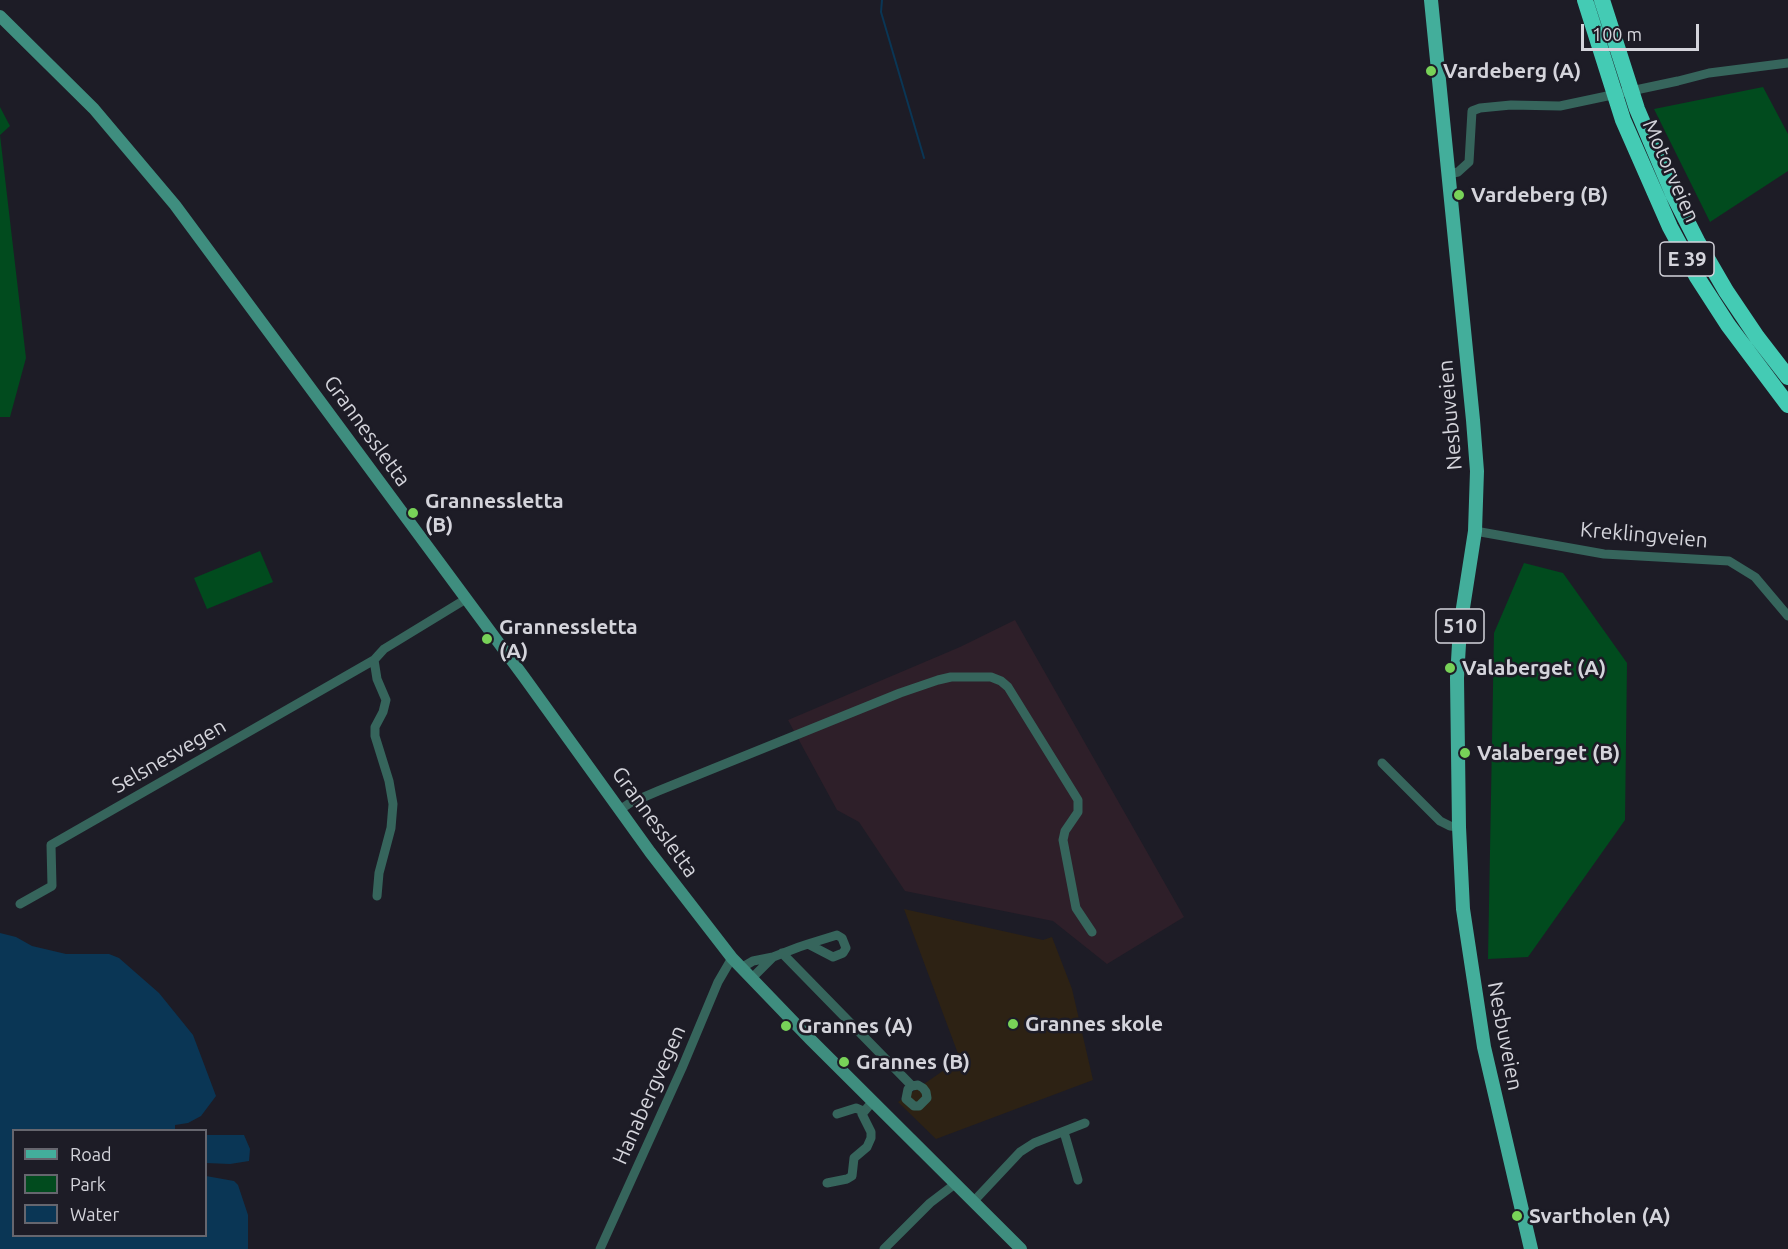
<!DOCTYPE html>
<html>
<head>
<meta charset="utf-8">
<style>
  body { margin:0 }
  #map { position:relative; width:1788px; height:1249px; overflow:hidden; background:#1d1c26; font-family:Ubuntu,sans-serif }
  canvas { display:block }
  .legend { position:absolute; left:12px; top:1129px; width:195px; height:108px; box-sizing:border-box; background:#1d1c26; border:2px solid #66666e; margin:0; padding:8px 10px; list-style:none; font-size:18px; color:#d4d4db }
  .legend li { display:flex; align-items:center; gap:12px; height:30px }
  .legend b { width:30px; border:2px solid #66666e }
  .scale { position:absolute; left:1581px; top:24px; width:118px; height:27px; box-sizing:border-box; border:3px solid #d4d4db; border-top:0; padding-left:8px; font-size:18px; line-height:21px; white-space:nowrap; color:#d4d4db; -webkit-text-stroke:4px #1d1c26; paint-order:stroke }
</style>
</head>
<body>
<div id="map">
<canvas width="1788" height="1249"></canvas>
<ul class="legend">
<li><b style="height:8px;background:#43ae9b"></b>Road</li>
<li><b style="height:16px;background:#014b1e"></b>Park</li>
<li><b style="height:16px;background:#0a3655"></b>Water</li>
</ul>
<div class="scale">100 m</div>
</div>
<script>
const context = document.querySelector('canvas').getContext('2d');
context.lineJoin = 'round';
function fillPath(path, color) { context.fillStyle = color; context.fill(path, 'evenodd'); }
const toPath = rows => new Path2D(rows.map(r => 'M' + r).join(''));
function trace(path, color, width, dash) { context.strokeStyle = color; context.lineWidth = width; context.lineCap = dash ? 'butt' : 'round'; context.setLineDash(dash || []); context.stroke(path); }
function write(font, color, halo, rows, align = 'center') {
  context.font = font + ' Ubuntu,sans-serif'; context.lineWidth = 5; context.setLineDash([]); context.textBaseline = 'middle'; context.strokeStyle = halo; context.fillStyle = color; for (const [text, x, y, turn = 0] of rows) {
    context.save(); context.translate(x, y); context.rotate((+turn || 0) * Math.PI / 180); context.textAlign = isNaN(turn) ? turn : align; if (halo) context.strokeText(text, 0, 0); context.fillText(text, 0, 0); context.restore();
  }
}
const industrial = toPath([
  [1015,620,1184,917,1107,964,1053,921,905,891,859,822,837,810,788,720,960,647]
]);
const education = toPath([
  [904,909,1043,940,1052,937,1072,989,1093,1080,936,1139,898,1102,960,1059]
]);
const green = toPath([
  [1763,87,1788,134,1788,171,1710,222,1654,109],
  [0,107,10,126,0,135,26,358,10,417,0,417],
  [260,551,273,582,207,609,194,578],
  [1524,563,1563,573,1627,663,1625,820,1528,957,1488,959,1494,633]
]);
const water = toPath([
  [0,933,16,937,32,946,66,954,109,954,119,958,159,993,193,1035,216,1096,201,1116,188,1123,175,1125,175,1130,14,1130,14,1236,206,1236,206,1176,234,1181,238,1185,248,1215,248,1249,0,1249],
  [206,1135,244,1135,250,1149,249,1161,230,1164,206,1163]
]);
const stream = toPath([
  [882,0,881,12,924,158]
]);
const minor = toPath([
  [1449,174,1458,172,1469,162,1472,111,1480,108,1511,105,1560,106,1678,81,1709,73,1788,63],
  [1475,531,1604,554,1729,561,1755,577,1788,616],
  [1382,763,1440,821,1450,826,1459,827],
  [621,809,630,803,658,791,900,693,938,680,951,677,991,677,1001,681,1008,687,1078,800,1078,812,1065,831,1063,840,1076,908,1092,932],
  [377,896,379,873,391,828,393,804,389,781,375,736,375,727,383,712,386,700,377,679,374,660,384,649,466,599],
  [20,904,52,886,51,845,374,660],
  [782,953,912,1086,918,1085,923,1088,926,1092,927,1098,919,1106,914,1106,906,1099,908,1089,912,1086],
  [741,968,753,961,773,957,799,947,808,944,837,935,842,938,846,948,843,953,833,957,808,944],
  [751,979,773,957],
  [837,1114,856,1108,863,1111],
  [1064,1132,1078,1180],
  [827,1183,847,1179,852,1176,854,1158,867,1147,871,1138,871,1132,862,1114,873,1101],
  [973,1202,1020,1152,1034,1143,1085,1123],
  [600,1249,682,1068,718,982,732,958],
  [884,1249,930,1203,955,1184]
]);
const secondary = toPath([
  [0,16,94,109,175,205,524,677,650,852,732,958,810,1039,1021,1249]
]);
const primary = toPath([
  [1431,0,1473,420,1477,471,1475,531,1460,627,1457,678,1459,827,1463,909,1484,1047,1531,1249]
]);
const motorway = toPath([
  [1585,0,1623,120,1670,227,1697,277,1728,325,1788,405],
  [1602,0,1637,109,1673,194,1697,241,1726,291,1757,337,1788,377]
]);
const markers = [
  [1431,71,6,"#78d258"],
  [1459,195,6,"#78d258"],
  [413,513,6,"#78d258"],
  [487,639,6,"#78d258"],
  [1450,668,6,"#78d258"],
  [1465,753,6,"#78d258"],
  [1013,1024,6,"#78d258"],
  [786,1026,6,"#78d258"],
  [844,1062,6,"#78d258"],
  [1517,1216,6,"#78d258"]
];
const shields = [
  [1687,259,54],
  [1460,626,48]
];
const shieldNames = [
  ["E 39",1687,259],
  ["510",1460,626]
];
const poiNames = [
  ["Vardeberg (A)",1443,71],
  ["Vardeberg (B)",1471,195],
  ["Grannessletta",425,501],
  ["(B)",425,525],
  ["Grannessletta",499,627],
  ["(A)",499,651],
  ["Valaberget (A)",1462,668],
  ["Valaberget (B)",1477,753],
  ["Grannes skole",1025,1024],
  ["Grannes (A)",798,1026],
  ["Grannes (B)",856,1062],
  ["Svartholen (A)",1529,1216]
];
const streetNames = [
  ["Motorveien",1671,171,66],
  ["Nesbuveien",1450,415,-95],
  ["Grannessletta",367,431,54],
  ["Kreklingveien",1644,535,5],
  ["Selsnesvegen",169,756,-30],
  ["Grannessletta",655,822,54],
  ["Nesbuveien",1505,1036,79],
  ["Hanabergvegen",649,1095,-66]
];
fillPath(industrial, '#2e1f29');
fillPath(education, '#2d2214');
fillPath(green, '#014b1e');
fillPath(water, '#0a3655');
trace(stream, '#0a3655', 2);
trace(minor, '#36655c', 9);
trace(secondary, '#3f8e7f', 12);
trace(primary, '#43ae9b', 14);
trace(motorway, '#44cbb4', 16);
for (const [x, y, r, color] of markers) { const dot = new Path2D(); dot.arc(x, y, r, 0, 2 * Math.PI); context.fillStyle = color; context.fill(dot); trace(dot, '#1d1c26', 2); }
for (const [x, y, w] of shields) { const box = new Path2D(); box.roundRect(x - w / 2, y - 17, w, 34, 4.5); context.fillStyle = '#1d1c26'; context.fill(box); trace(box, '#d4d4db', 1.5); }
write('bold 20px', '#d4d4db', null, shieldNames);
write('bold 21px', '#d4d4db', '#1d1c26', poiNames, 'left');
write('21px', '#d4d4db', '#1d1c26', streetNames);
</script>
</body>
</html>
